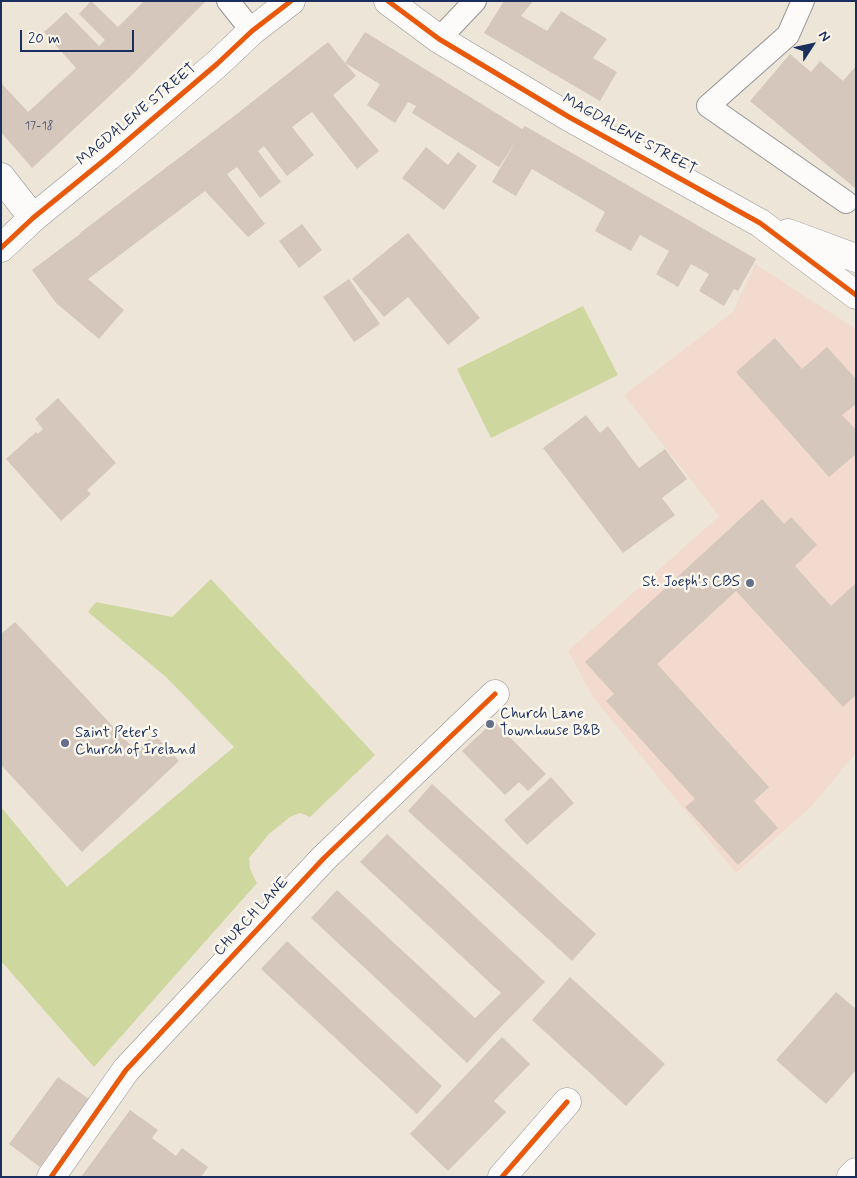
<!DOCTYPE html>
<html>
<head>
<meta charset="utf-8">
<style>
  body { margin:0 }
  #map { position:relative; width:857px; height:1178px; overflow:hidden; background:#ede5d8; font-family:Mynerve,sans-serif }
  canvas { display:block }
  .frame { position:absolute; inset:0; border:2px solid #1b2f5e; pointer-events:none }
  .north { position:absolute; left:787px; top:20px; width:50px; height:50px; -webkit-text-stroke:4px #fbf7ec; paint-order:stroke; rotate:55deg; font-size:14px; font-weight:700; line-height:20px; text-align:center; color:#1b2f5e }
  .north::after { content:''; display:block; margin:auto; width:18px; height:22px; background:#1b2f5e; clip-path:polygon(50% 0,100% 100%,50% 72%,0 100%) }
  .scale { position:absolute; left:20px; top:30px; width:114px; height:22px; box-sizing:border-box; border:2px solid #1b2f5e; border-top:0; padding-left:6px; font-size:15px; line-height:18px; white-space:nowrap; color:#1b2f5e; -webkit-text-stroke:4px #fbf7ec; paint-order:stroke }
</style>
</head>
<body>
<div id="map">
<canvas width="857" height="1178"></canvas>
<div class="frame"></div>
<div class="north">N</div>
<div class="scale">20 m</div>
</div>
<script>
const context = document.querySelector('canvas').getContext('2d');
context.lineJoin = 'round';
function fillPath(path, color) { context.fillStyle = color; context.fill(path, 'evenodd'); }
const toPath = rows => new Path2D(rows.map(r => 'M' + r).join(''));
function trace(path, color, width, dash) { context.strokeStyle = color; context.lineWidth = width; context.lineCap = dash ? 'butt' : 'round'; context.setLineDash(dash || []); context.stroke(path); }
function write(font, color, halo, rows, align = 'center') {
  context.font = font + ' Mynerve,sans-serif'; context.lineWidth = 5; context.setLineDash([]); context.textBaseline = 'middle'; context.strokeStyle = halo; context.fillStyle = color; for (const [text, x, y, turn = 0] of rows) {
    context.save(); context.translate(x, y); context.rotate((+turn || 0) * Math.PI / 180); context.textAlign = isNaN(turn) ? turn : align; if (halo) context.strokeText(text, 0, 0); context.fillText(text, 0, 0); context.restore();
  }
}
const built = toPath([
  [755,264,856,329,856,753,812,806,736,873,593,697,568,651,719,516,624,395,733,312]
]);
const green = toPath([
  [583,306,618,375,491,438,457,369],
  [211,579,375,755,310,817,300,813,290,817,269,834,249,858,250,869,257,883,94,1067,1,961,1,807,67,887,234,747,166,677,88,612,96,602,172,617]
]);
const building = toPath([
  [91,1,118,27,144,1,206,1,129,78,32,168,1,132,1,83,28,112,76,68,44,32,66,12,99,46,105,40,79,14],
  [504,1,533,1,521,16,547,31,561,11,607,39,593,58,617,72,600,101,484,33],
  [365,32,522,129,525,126,756,259,738,291,734,289,724,306,699,291,709,274,691,264,678,287,656,274,669,251,640,235,631,251,595,231,605,212,532,169,516,196,492,182,515,143,499,167,412,113,416,106,408,102,395,123,367,105,380,84,345,63,356,76,333,95,379,151,357,169,312,112,292,127,314,155,287,176,264,146,258,151,281,182,260,198,237,167,227,174,265,224,248,237,205,191,88,279,124,310,99,339,56,303,32,270,80,234,80,233,238,113,328,42,345,63],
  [790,54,811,72,820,61,843,81,856,66,856,189,750,101],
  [426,147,448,165,458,152,477,166,444,210,402,178],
  [302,224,322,250,299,268,279,241],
  [408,233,480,318,448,345,408,297,384,317,352,279],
  [349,279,380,324,354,342,323,297],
  [775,338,802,369,827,347,856,379,856,404,842,415,856,430,856,454,829,477,736,372],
  [58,398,116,463,87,490,91,494,61,521,6,459,36,432,38,434,43,429,35,419],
  [586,415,600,433,608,426,639,468,665,449,687,479,662,498,675,515,623,553,543,448],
  [762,499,784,524,791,517,817,545,795,566,831,606,856,583,856,695,843,707,736,591,657,664,769,787,754,801,778,828,738,865,685,807,695,799,606,701,614,694,585,662],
  [15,622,136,751,154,734,179,761,82,852,1,765,1,634],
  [494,721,546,774,528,791,519,782,505,795,462,751],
  [551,777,574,803,527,845,504,820],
  [432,784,596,934,572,961,408,811],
  [387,834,545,982,493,1035,467,1063,311,918,337,890,475,1018,501,993,360,862],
  [287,941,442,1086,417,1114,261,969],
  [570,977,665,1064,626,1106,532,1020],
  [836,992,856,1009,856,1070,826,1104,776,1060],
  [502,1037,530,1064,494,1101,506,1112,448,1171,410,1134],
  [58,1077,89,1099,40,1167,9,1144],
  [130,1110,158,1130,152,1138,176,1156,182,1148,208,1167,201,1177,81,1177]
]);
const service = toPath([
  [228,1,252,31],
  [803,1,788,35,708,106,846,202],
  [439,39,475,1]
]);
const minor = toPath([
  [1,177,33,218],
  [51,1177,126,1070,324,858,495,694],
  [502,1177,567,1102]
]);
const tertiary = toPath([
  [388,1,439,39,569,117,760,223,856,295],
  [788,233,856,258],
  [1,248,33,218,108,157,217,64,252,31,291,1],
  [851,1177,856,1172]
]);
const cycleway = toPath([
  [388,1,439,39,569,117,760,223,856,295],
  [1,248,33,218,108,157,217,64,252,31,291,1],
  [51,1177,126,1070,324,858,495,694],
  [502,1177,567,1102]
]);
const markers = [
  [750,583,5,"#646f89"],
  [490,724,5,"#646f89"],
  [65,743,5,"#646f89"]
];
const numberNames = [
  ["17-18",39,126]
];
const streetNames = [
  ["MAGDALENE STREET",137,115,-40],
  ["MAGDALENE STREET",629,135,29],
  ["CHURCH LANE",252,917,-47]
];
const poiNames = [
  ["St. Joeph's CBS",740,583,"right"],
  ["Church Lane",500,715],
  ["Townhouse B&B",500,732],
  ["Saint Peter's",75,734],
  ["Church of Ireland",75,751]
];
fillPath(built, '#f2dacf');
fillPath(green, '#ced79e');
fillPath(building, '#d5c7bb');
trace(service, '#959495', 24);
trace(minor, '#959495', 29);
trace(tertiary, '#959495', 29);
trace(service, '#fcfbf9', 22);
trace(minor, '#fcfbf9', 28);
trace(tertiary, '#fcfbf9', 28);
trace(cycleway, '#e8590c', 5);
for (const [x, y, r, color] of markers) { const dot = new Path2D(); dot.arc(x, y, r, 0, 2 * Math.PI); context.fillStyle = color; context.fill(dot); trace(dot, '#fbf7ec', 2); }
write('12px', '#4a5575', null, numberNames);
write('15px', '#1b2f5e', '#fbf7ec', streetNames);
write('15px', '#1b2f5e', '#fbf7ec', poiNames, 'left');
</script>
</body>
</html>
